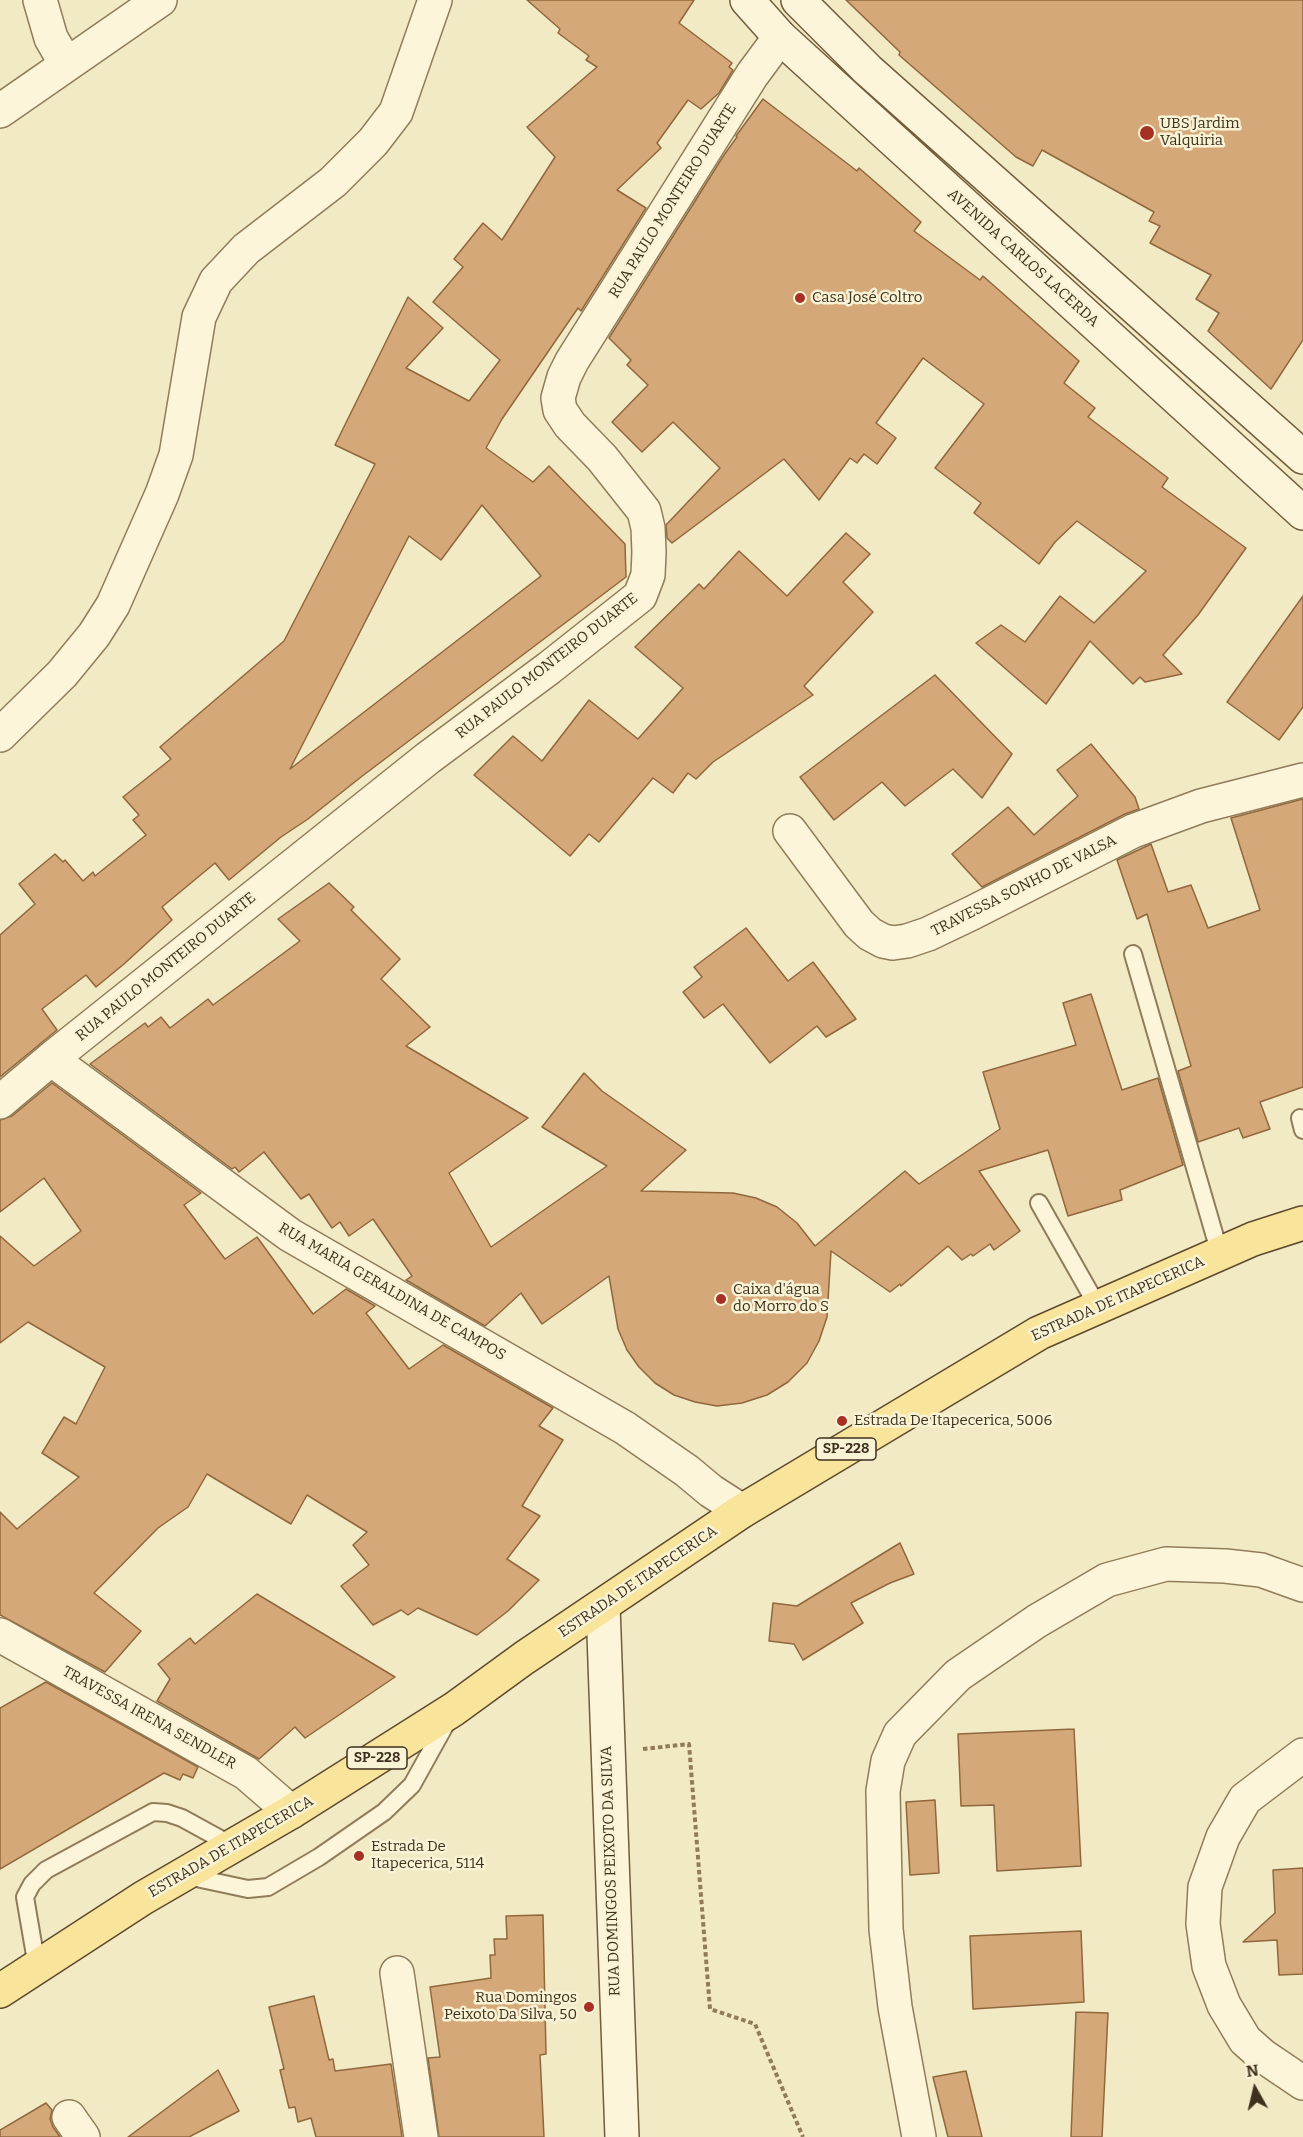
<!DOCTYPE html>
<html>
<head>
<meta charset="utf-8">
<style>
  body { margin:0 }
  #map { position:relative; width:1303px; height:2137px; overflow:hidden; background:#f2eac5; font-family:Bitter,serif }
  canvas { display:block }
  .north { position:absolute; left:1225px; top:2059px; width:60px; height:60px; -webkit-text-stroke:4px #f9f3d6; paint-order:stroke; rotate:352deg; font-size:16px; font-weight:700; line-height:24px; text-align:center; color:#3f311e }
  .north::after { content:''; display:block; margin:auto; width:21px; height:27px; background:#3f311e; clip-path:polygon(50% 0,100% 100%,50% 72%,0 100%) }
</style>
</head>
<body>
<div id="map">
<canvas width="1303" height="2137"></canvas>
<div class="north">N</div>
</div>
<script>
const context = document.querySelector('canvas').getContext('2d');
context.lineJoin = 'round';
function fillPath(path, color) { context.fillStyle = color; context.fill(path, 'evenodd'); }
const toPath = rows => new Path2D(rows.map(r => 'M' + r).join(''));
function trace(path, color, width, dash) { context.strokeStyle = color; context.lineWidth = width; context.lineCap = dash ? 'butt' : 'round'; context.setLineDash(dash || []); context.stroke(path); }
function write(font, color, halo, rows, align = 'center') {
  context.font = font + ' Bitter,serif'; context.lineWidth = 5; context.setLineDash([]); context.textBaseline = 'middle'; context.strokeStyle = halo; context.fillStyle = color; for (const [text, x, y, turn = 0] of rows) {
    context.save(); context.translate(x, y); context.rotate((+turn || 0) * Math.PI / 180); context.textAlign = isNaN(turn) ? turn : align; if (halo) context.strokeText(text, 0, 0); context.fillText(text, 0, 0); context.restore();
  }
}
const building = toPath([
  [527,0,694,0,679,23,732,63,729,67,733,70,719,93,701,109,688,100,657,143,661,148,617,190,646,208,581,311,578,308,502,419,486,448,533,482,549,466,625,544,626,577,361,777,308,819,281,837,229,880,215,863,162,907,172,920,124,964,96,987,86,975,42,1009,57,1030,0,1077,0,935,35,904,19,884,55,854,63,862,65,860,83,881,93,872,95,876,146,835,133,820,139,815,123,797,171,759,160,747,284,641,375,464,335,445,408,297,443,328,406,368,469,401,500,360,433,302,463,267,454,259,483,223,502,240,555,157,527,127,597,67,586,60,589,56,558,33,560,29,527,0],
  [482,505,541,576,290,769,409,536,441,560,482,505],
  [846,0,1303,0,1303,340,1271,389,1208,331,1219,313,1196,299,1211,275,1150,243,1160,226,1149,221,1154,212,1042,150,1033,166,1016,157,899,55,900,52,846,0],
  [763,99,857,171,859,168,921,222,914,231,980,280,983,276,1079,361,1064,383,1095,408,1088,417,1168,478,1162,487,1246,548,1198,615,1163,655,1182,674,1145,682,1140,677,1133,684,1090,641,1046,704,976,643,1001,625,1025,642,1060,596,1094,623,1146,571,1077,521,1055,542,1039,564,974,513,981,503,935,468,984,404,923,358,876,423,896,438,877,464,864,454,857,463,850,458,819,500,784,459,672,543,667,538,666,525,720,468,673,422,642,452,612,422,648,385,627,365,631,360,609,338,724,155,737,137,736,136,763,99],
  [846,533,870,554,843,582,873,612,804,686,813,695,713,762,696,779,688,773,673,793,653,778,599,842,589,834,570,856,474,775,513,736,542,761,589,700,638,739,683,688,635,647,699,584,704,589,739,551,787,596,846,533],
  [1303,596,1303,707,1279,740,1227,702,1303,596],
  [935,675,1012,754,982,798,953,769,905,806,882,782,834,820,800,777,935,675],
  [1091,744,1135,797,1139,809,1125,814,982,887,952,854,1008,807,1034,835,1078,796,1057,770,1091,744],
  [1303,799,1303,1087,1260,1102,1270,1129,1243,1138,1239,1128,1198,1142,1178,1071,1191,1066,1147,914,1137,919,1117,860,1151,844,1168,892,1191,885,1208,928,1260,910,1231,818,1303,799],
  [329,883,354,907,351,910,400,959,381,979,430,1027,406,1046,528,1118,449,1173,491,1247,607,1166,542,1127,584,1073,602,1091,686,1150,641,1191,733,1193,756,1198,777,1207,797,1223,815,1246,905,1171,919,1184,1000,1129,983,1072,1076,1045,1063,1003,1091,994,1122,1090,1158,1078,1183,1165,1120,1190,1122,1200,1068,1216,1048,1150,979,1171,1020,1231,994,1250,990,1244,973,1256,971,1254,962,1260,948,1246,901,1286,900,1284,890,1292,831,1251,827,1317,819,1341,807,1363,788,1382,767,1395,742,1403,717,1406,695,1402,674,1395,655,1383,639,1367,627,1350,618,1329,609,1276,542,1324,521,1293,485,1326,406,1280,412,1276,373,1219,349,1236,340,1222,332,1228,309,1194,301,1199,264,1152,239,1172,235,1167,232,1169,90,1064,145,1023,148,1027,161,1017,170,1028,208,999,213,1005,300,941,278,919,329,883],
  [746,928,788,981,813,962,856,1019,826,1037,817,1026,770,1063,723,1004,704,1018,683,992,702,977,694,967,746,928],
  [52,1083,201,1193,184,1205,225,1259,257,1237,313,1314,346,1289,375,1306,366,1313,409,1369,443,1345,553,1408,539,1426,563,1440,522,1506,540,1516,507,1559,539,1580,508,1611,477,1635,418,1608,408,1615,401,1610,373,1625,341,1586,369,1565,353,1545,367,1532,307,1495,291,1524,207,1474,188,1507,158,1528,94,1593,141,1631,105,1672,0,1615,0,1512,17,1529,79,1477,42,1453,64,1417,76,1424,105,1367,28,1322,0,1343,0,1236,34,1266,81,1231,44,1178,0,1212,0,1120,12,1116,52,1083],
  [900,1543,914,1574,890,1583,851,1603,863,1623,803,1660,794,1644,769,1641,773,1603,797,1606,900,1543],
  [257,1594,395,1677,305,1738,295,1727,259,1759,157,1701,170,1679,158,1664,190,1638,195,1644,257,1594],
  [46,1682,198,1767,193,1778,183,1774,180,1780,164,1773,0,1869,0,1708,46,1682],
  [1074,1729,1081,1866,997,1871,994,1805,961,1806,958,1734,1074,1729],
  [935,1800,939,1873,910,1875,906,1802,935,1800],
  [1303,1868,1303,1974,1279,1975,1277,1940,1243,1942,1275,1913,1273,1870,1303,1868],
  [543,1915,546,2054,540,2055,544,2137,439,2137,428,2058,440,2057,430,1987,491,1978,490,1955,495,1955,494,1939,507,1939,506,1916,543,1915],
  [1081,1931,1084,2002,973,2009,970,1936,1081,1931],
  [314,1996,329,2060,333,2059,335,2071,391,2064,402,2137,316,2137,311,2118,298,2122,295,2107,289,2108,280,2070,284,2069,269,2007,314,1996],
  [1076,2012,1108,2013,1102,2137,1071,2137,1076,2012],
  [218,2070,239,2111,189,2137,128,2137,218,2070],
  [966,2071,982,2137,948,2137,933,2077,966,2071],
  [46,2103,52,2110,50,2119,53,2127,60,2137,0,2137,0,2130,46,2103]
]);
const path = toPath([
  [643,1749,689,1744,710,2009,755,2024,803,2137]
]);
const service = toPath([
  [1133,954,1220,1254],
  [1300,1118,1303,1130],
  [1039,1203,1098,1307],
  [187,1876,248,1889,268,1887,319,1857,384,1812,412,1785,448,1720],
  [37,1967,25,1897,32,1884,46,1870,153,1812,167,1813,182,1818,233,1846]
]);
const minor = toPath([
  [40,0,51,38,66,64],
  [0,111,160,0],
  [0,735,62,674,94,635,113,605,162,494,176,455,199,317,216,281,246,249,333,182,373,142,396,112,435,0],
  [790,831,859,924,870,934,883,941,893,943,907,941,928,934,972,913,1133,831,1201,806,1303,780],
  [51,1059,290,1235,625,1428,687,1471,711,1491,742,1511],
  [0,1102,51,1059,428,758,549,668,640,596,648,575,649,552,648,528,644,511,602,458,570,425,560,410,558,398,564,377,572,361,752,75,780,37],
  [0,1635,246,1773,291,1812],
  [1303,1755,1245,1799,1223,1837,1205,1887,1203,1924,1209,1966,1224,2005,1245,2040,1263,2056,1303,2083],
  [397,1973,421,2137],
  [69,2117,83,2137],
  [919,2137,895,2007,886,1929,883,1791,888,1761,900,1734,958,1675,1037,1621,1107,1580,1166,1564,1225,1566,1261,1570,1303,1585]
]);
const secondary = toPath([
  [747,0,780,37,1303,513],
  [798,0,868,70,1303,457],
  [603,1606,622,2137]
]);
const primary = toPath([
  [0,1991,143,1898,291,1812,454,1709,524,1658,742,1511,1039,1333,1253,1239,1303,1223]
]);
const markers = [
  [1147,133,8,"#a53023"],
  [800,298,6,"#a53023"],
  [721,1299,6,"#a53023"],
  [842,1421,6,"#a53023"],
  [359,1856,6,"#a53023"],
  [589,2007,6,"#a53023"]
];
const shields = [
  [846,1449,60],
  [377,1758,60]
];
const shieldNames = [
  ["SP-228",846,1449],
  ["SP-228",377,1758]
];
const poiNames = [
  ["UBS Jardim",1160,124],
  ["Valquiria",1160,141],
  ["Casa José Coltro",812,298],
  ["Caixa d'água",733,1290],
  ["do Morro do S",733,1307],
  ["Estrada De Itapecerica, 5006",854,1421],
  ["Estrada De",371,1847],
  ["Itapecerica, 5114",371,1864],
  ["Rua Domingos",577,1998,"right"],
  ["Peixoto Da Silva, 50",577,2015,"right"]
];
const streetNames = [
  ["RUA PAULO MONTEIRO DUARTE",673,201,-58],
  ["AVENIDA CARLOS LACERDA",1023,258,42],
  ["RUA PAULO MONTEIRO DUARTE",547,666,-38],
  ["TRAVESSA SONHO DE VALSA",1024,886,-27],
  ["RUA PAULO MONTEIRO DUARTE",166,967,-39],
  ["RUA MARIA GERALDINA DE CAMPOS",392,1292,30],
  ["ESTRADA DE ITAPECERICA",1118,1299,-24],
  ["ESTRADA DE ITAPECERICA",638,1582,-34],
  ["TRAVESSA IRENA SENDLER",149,1718,29],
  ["ESTRADA DE ITAPECERICA",231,1847,-30],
  ["RUA DOMINGOS PEIXOTO DA SILVA",611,1871,-92]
];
fillPath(building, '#d4a878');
trace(building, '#91673c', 1.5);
trace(service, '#907c59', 20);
trace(minor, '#907c59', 36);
trace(secondary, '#725d3c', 36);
trace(primary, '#5d492d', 36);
trace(path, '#907c59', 4, [4.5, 3]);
trace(service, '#fcf5da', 16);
trace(minor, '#fcf5da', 33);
trace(secondary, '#fcf5da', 33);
trace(primary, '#f8e59b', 33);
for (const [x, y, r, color] of markers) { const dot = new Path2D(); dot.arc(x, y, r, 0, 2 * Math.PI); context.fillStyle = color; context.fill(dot); trace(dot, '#f9f3d6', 2); }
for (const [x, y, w] of shields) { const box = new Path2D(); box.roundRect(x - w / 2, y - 11, w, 22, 4.5); context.fillStyle = '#f9f3d6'; context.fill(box); trace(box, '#3f311e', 1.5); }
write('bold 14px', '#3f311e', null, shieldNames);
write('15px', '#3f311e', '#f9f3d6', poiNames, 'left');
write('15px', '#3f311e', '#f9f3d6', streetNames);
</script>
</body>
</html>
